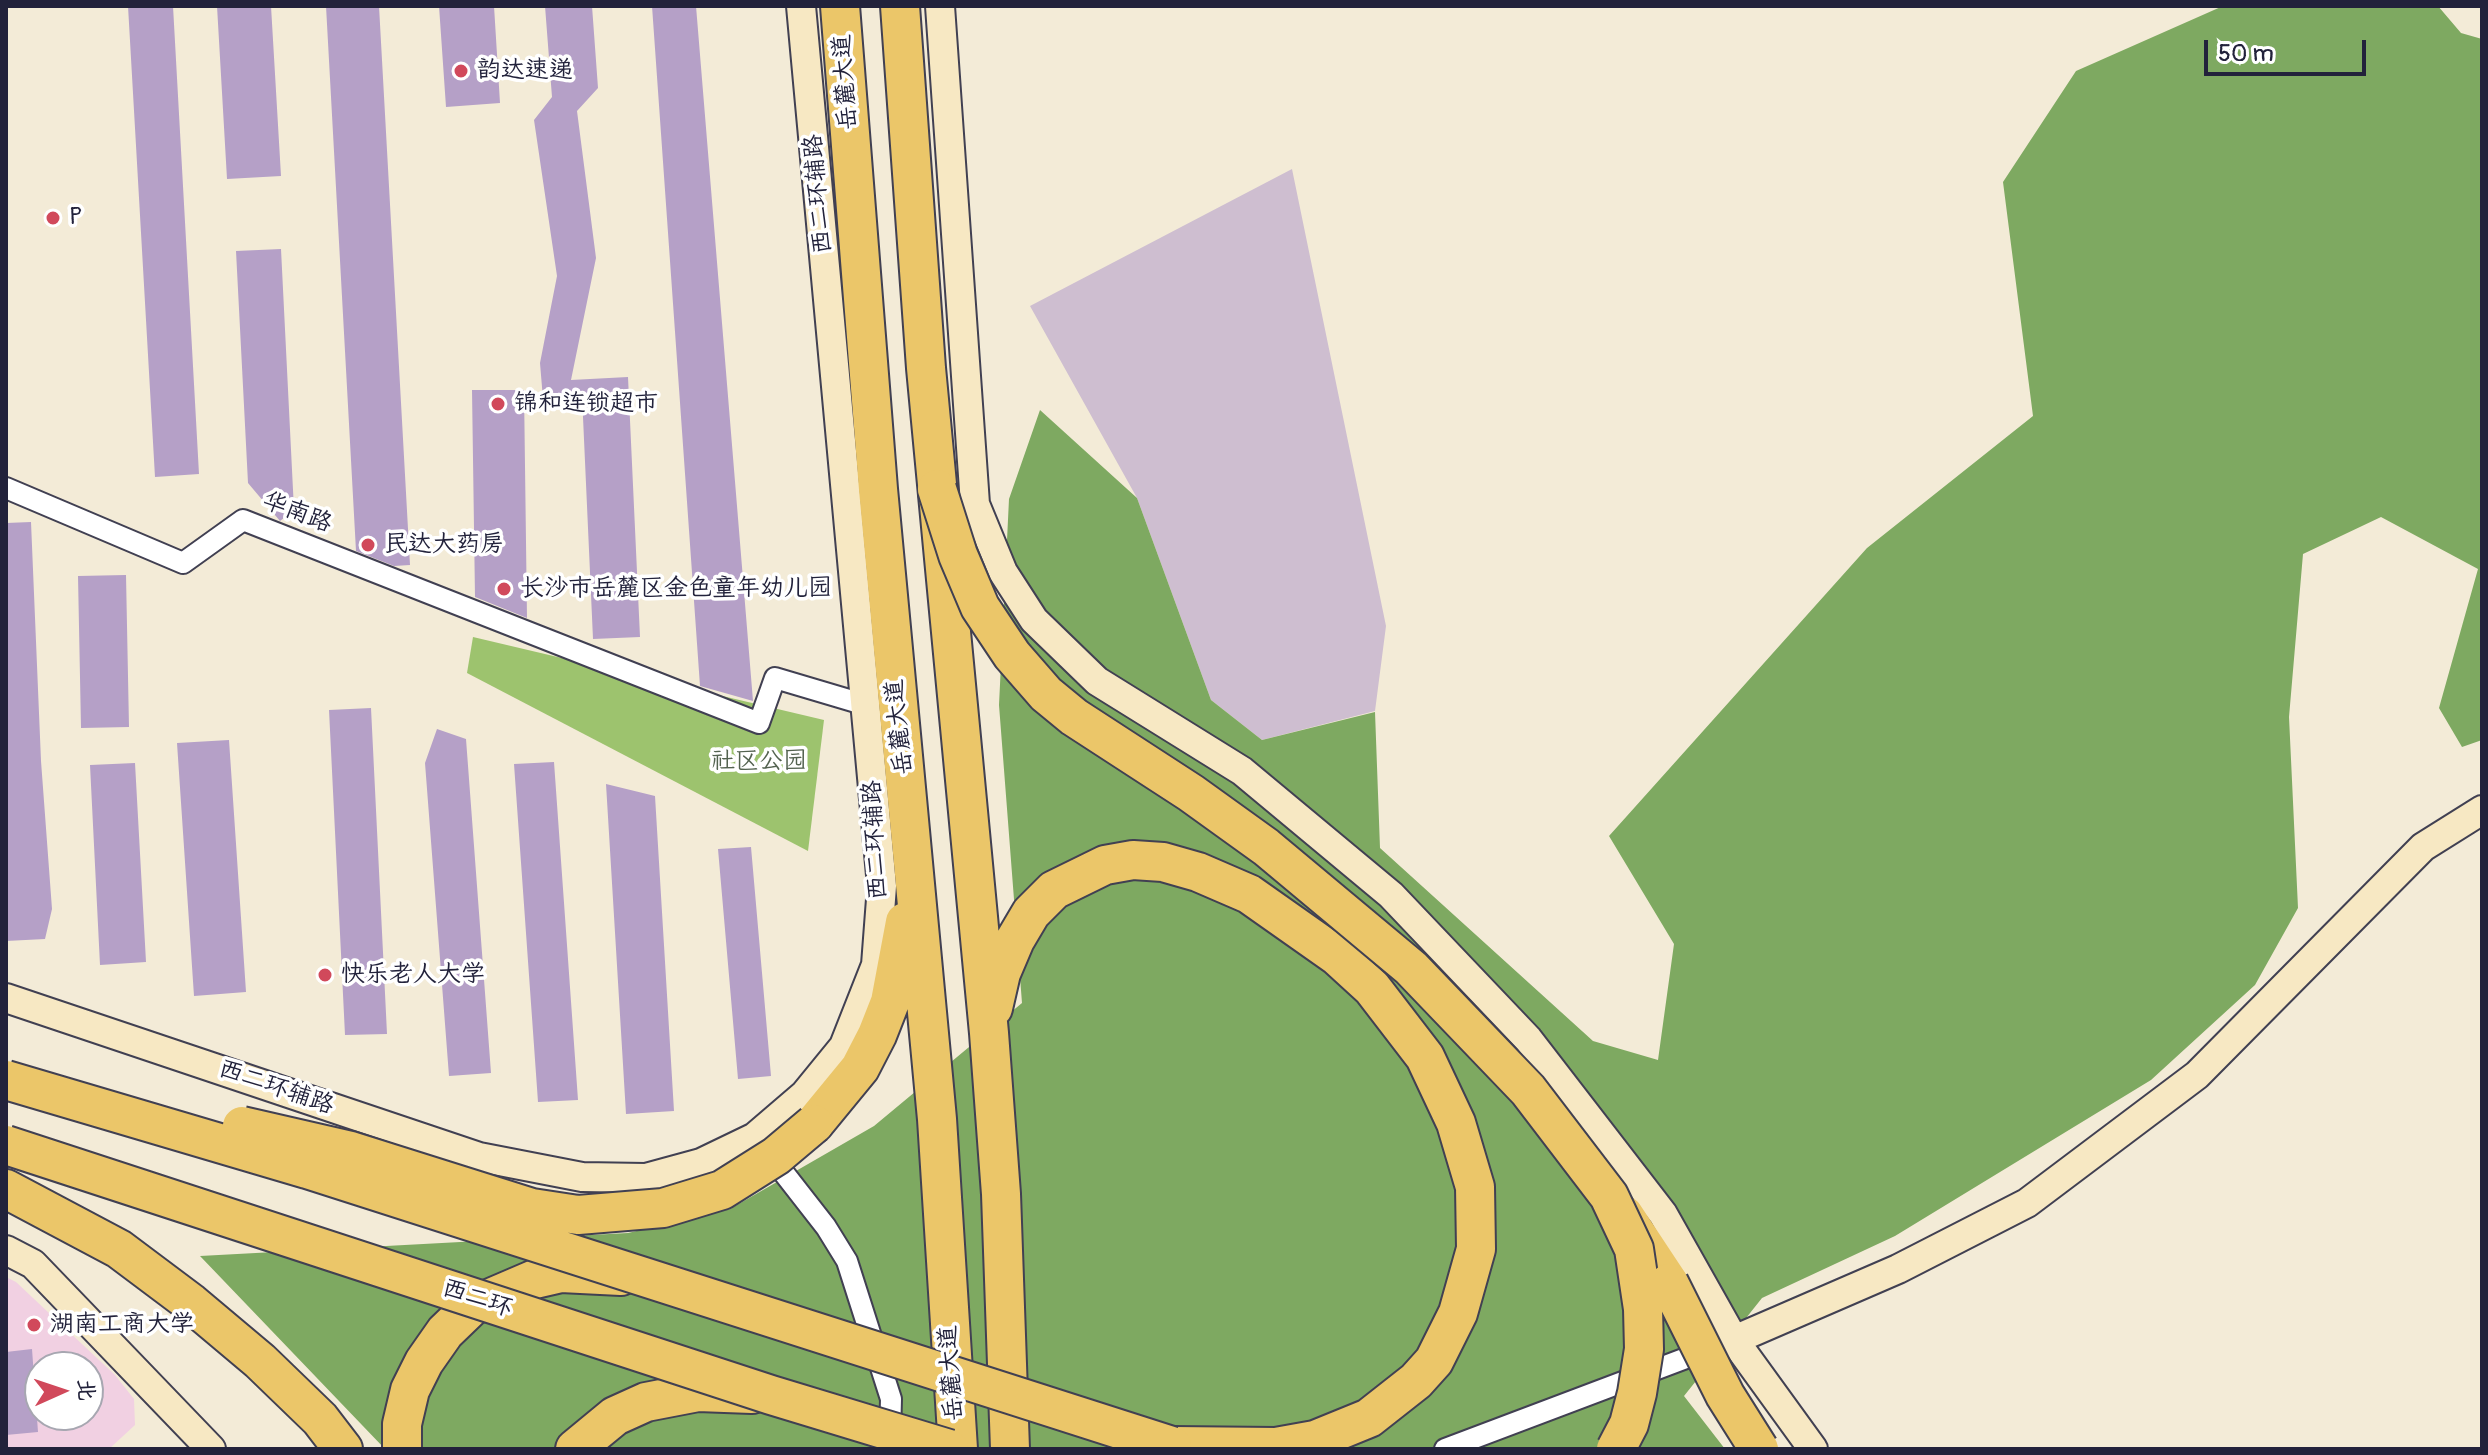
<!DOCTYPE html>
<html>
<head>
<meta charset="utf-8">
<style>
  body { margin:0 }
  #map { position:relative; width:2488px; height:1455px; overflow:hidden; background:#f3ebd7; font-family:Pangolin,"LXGW WenKai TC",sans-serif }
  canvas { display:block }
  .frame { position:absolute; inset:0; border:8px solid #22223b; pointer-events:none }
  .north { position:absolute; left:24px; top:1351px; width:80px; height:80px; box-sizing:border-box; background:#fff; border:2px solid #a7a7b1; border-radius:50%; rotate:87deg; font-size:22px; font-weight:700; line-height:32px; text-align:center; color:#22223b }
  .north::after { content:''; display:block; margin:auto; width:28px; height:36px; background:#d1495b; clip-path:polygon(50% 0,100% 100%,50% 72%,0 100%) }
  .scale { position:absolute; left:2204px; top:40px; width:162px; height:36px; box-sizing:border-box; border:4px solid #22223b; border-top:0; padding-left:10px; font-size:24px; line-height:28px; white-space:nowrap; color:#22223b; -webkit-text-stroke:6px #fff; paint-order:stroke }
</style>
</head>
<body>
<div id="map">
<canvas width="2488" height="1455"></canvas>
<div class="frame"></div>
<div class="north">北</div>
<div class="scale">50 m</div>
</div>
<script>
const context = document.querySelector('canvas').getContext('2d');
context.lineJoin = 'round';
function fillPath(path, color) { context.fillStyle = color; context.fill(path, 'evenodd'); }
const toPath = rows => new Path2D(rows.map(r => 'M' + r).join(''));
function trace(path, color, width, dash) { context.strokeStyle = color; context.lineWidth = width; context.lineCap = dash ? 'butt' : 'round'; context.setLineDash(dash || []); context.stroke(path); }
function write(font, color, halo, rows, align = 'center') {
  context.font = font + ' Pangolin,"LXGW WenKai TC",sans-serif'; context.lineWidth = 7; context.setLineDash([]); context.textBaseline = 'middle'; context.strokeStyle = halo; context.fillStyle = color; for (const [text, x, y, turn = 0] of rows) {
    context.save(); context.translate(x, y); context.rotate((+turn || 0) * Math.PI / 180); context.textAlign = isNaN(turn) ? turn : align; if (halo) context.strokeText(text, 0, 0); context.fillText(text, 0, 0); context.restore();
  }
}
const built = toPath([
  [6,1277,16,1282,115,1375,134,1399,135,1425,109,1449,6,1449],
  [40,1367,88,1367,88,1415,40,1415]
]);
const industrial = toPath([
  [1292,169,1386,626,1375,711,1262,740,1211,700,1137,498,1030,306]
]);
const green = toPath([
  [473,637,824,720,808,851,467,673]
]);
const forest = toPath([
  [2223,6,2438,6,2461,33,2482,39,2482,740,2462,747,2439,708,2478,569,2381,517,2303,554,2289,717,2298,908,2255,985,2151,1080,1895,1236,1762,1298,1684,1396,1725,1449,385,1449,200,1256,628,1233,730,1209,874,1126,1022,1003,999,705,1009,499,1040,410,1137,498,1211,700,1262,740,1375,712,1380,848,1593,1041,1658,1060,1674,944,1609,836,1867,548,2033,416,2003,182,2076,71]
]);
const building = toPath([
  [128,6,173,6,199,474,155,477],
  [217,6,271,6,281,176,227,179],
  [326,6,379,6,410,565,394,566,356,551],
  [439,6,494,6,500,103,446,107],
  [545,6,592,6,598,88,577,111,596,258,571,380,628,377,640,637,593,639,582,395,543,399,540,363,557,276,534,120,552,97],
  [652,6,696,6,753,701,700,686],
  [281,249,294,510,280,521,248,483,236,251],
  [472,390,524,390,527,618,475,597],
  [31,522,41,761,52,909,45,939,6,941,6,523],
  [126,575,129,727,81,728,78,576],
  [371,708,387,1034,345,1035,329,710],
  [437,729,466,739,491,1073,449,1076,425,763],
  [229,740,246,992,194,996,177,743],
  [554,762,578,1100,538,1102,514,764],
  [135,763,146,962,100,965,90,765],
  [606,784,655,796,674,1111,626,1114],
  [751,847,771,1076,738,1079,718,849],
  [32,1349,38,1432,6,1435,6,1352]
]);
const street = toPath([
  [6,488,183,563,243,520,759,723,775,678,866,705],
  [769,1154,826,1227,847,1261,891,1399,890,1437],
  [1445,1449,1710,1349]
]);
const secondary = toPath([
  [940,6,975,504,1003,572,1034,620,1097,681,1242,771,1391,895,1528,1039,1663,1214,1734,1340,1813,1449],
  [6,998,479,1157,582,1177,646,1178,701,1163,755,1137,804,1095,844,1046,876,965,882,886,801,6],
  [6,1250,33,1264,211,1449],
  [1734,1340,1898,1269,2027,1203,2197,1075,2423,847,2482,810]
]);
const highway = toPath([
  [840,6,878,489,937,1119,958,1449],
  [900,6,926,368,989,1033,1001,1194,1010,1449],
  [993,1008,1001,973,1015,940,1031,913,1054,890,1105,865,1133,860,1163,862,1198,872,1249,894,1337,956,1372,988,1425,1057,1456,1123,1475,1187,1476,1249,1458,1313,1434,1361,1416,1381,1369,1418,1315,1440,1276,1447,1172,1446],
  [814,1124,860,1068,877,1035,890,1002,905,922],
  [6,1189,119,1249,191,1303,260,1361,320,1419,343,1449],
  [1624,1215,1669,1283],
  [402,1449,402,1424,410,1390,424,1362,445,1332,472,1306,535,1279,561,1273,621,1276],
  [575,1449,615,1416,646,1402,698,1392,752,1394]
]);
const highwayBridge = toPath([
  [937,489,958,555,980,607,1012,655,1046,694,1074,717,1191,793,1266,847,1411,968,1528,1090,1609,1196,1634,1249,1643,1309,1644,1349,1637,1393,1629,1424,1616,1449],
  [6,1080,307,1169,1172,1446],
  [242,1126,351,1151,532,1208,578,1215,663,1208,722,1190,776,1156,814,1124],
  [6,1145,771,1395,949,1449],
  [1669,1283,1725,1395,1759,1449]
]);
const markers = [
  [461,71,8,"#d1495b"],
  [53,218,8,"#d1495b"],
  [498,404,8,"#d1495b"],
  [368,545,8,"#d1495b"],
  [504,589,8,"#d1495b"],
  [325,975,8,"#d1495b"],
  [34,1325,8,"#d1495b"]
];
const poiNames = [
  ["韵达速递",477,71],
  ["P",69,218],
  ["锦和连锁超市",514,404],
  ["民达大药房",384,545],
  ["长沙市岳麓区金色童年幼儿园",520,589],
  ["快乐老人大学",341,975],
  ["湖南工商大学",50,1325]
];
const streetNames = [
  ["岳麓大道",846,82,-94],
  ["西二环辅路",819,194,-95],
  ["华南路",297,513,21],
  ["岳麓大道",900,727,-96],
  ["西二环辅路",876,840,-93],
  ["西二环辅路",276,1088,19],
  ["西二环",477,1299,18],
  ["岳麓大道",952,1373,-94]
];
const parkNames = [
  ["社区公园",759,762]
];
fillPath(built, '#f1d0e2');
fillPath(industrial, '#cebed0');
fillPath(green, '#9dc36e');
fillPath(forest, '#7ea961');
fillPath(building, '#b5a0c7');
trace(street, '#414052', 24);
trace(secondary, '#414052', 32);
trace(highway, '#414052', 42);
trace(street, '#fff', 20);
trace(secondary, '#f7e8c3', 28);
trace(highway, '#ebc669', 38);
trace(highwayBridge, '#414052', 42, []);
trace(highwayBridge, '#ebc669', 38);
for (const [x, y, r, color] of markers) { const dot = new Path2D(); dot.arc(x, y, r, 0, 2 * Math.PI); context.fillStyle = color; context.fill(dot); trace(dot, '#fff', 3); }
write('24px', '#22223b', '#fff', poiNames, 'left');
write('24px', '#22223b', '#fff', streetNames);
write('24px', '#53624f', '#fff', parkNames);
</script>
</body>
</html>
